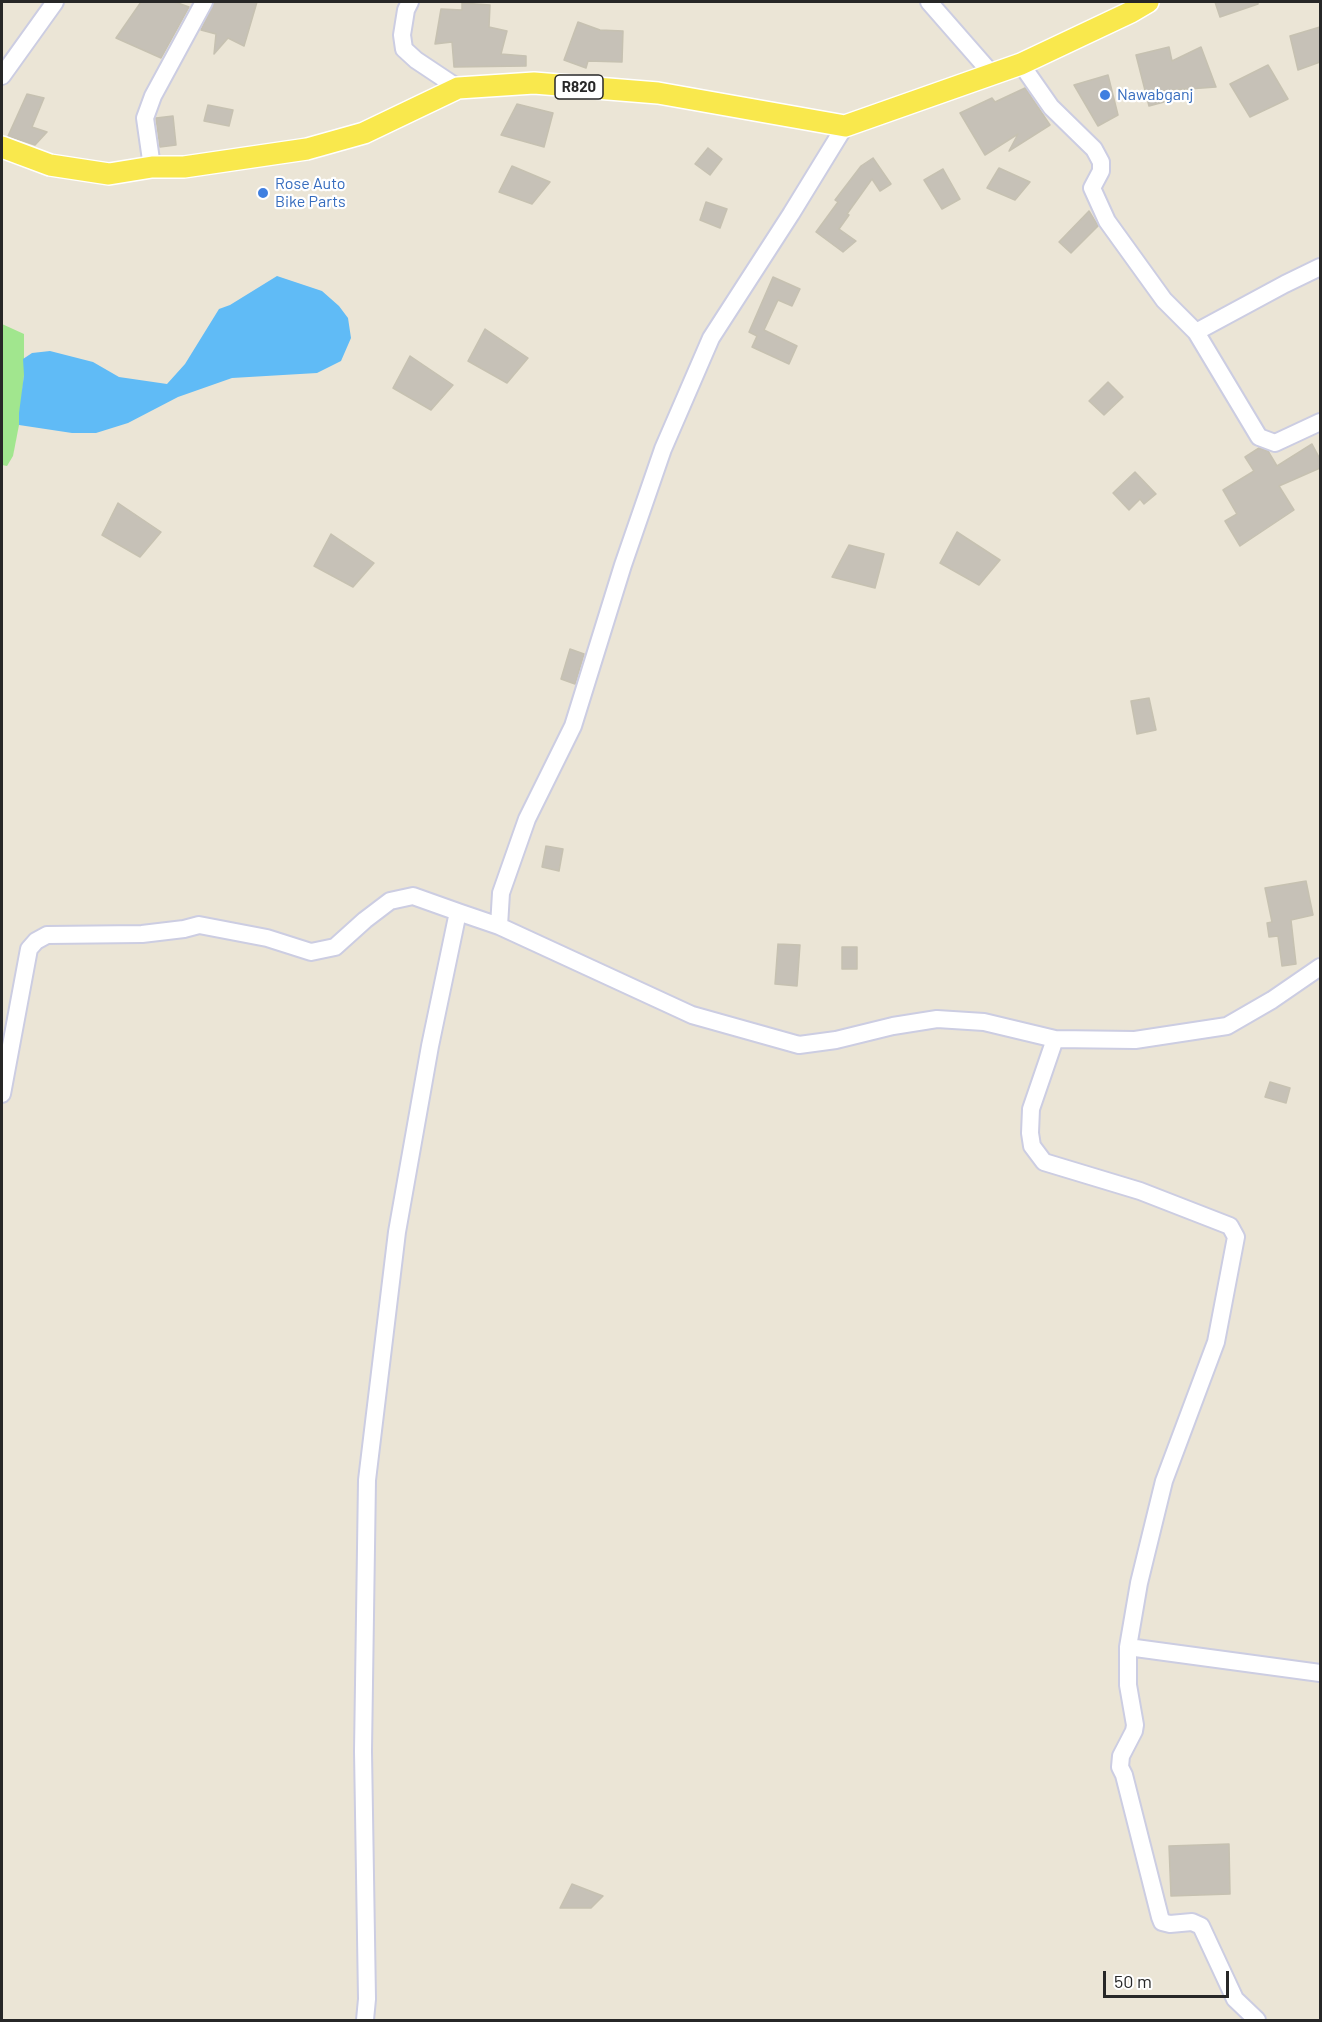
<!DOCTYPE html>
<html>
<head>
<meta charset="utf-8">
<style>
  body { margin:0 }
  #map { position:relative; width:1322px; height:2022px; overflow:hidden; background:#ebe5d6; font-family:Barlow,sans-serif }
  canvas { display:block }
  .frame { position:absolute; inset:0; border:3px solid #272727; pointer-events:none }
  .scale { position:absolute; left:1103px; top:1971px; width:126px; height:27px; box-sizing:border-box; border:3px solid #272727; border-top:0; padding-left:8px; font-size:18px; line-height:21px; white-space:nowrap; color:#272727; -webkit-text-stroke:4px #fff; paint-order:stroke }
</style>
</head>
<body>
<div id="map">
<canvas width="1322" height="2022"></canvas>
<div class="frame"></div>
<div class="scale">50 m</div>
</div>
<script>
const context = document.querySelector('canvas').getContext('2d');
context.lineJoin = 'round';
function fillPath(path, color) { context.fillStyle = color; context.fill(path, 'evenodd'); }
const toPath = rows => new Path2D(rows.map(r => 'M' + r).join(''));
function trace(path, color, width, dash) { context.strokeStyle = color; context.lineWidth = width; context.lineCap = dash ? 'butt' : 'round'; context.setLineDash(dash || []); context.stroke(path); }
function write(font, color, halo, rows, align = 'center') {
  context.font = font + ' Barlow,sans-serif'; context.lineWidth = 4.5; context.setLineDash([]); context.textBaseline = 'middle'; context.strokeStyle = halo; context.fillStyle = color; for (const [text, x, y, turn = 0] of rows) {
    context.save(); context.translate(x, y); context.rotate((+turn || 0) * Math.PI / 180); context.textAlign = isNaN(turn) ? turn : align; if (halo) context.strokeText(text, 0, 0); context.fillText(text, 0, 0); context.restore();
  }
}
const green = toPath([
  [2,324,24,334,24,375,19,425,13,456,7,466,2,465]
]);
const water = toPath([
  [277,276,322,291,339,306,348,318,351,338,341,361,317,373,232,378,178,397,128,423,96,433,72,433,19,425,19,413,24,375,23,359,32,353,50,351,93,362,119,377,167,384,185,364,219,309,230,305]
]);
const building = toPath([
  [141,2,175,2,189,7,161,58,116,38,141,2],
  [214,2,257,2,244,46,228,38,214,54,216,34,201,30,214,2],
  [1215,2,1258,2,1258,4,1220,17,1215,2],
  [462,3,490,5,489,27,507,31,501,54,526,56,526,66,454,67,452,42,435,44,441,9,462,10,462,3],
  [578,22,600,30,623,31,622,62,588,61,586,68,564,60,578,22],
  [1320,27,1320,62,1298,70,1290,36,1320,27],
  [1169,47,1172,61,1201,47,1216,87,1161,91,1164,102,1149,106,1136,55,1169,47],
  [1268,65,1288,99,1250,117,1230,84,1268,65],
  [1108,75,1118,115,1098,126,1074,85,1108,75],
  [1025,88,1050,125,1009,151,1018,134,985,155,960,113,992,98,995,102,1025,88],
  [27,94,44,98,32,127,47,132,35,145,8,136,27,94],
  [517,104,553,113,544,147,501,135,517,104],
  [208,105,233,110,229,126,204,121,208,105],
  [173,116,176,145,160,147,156,118,173,116],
  [708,148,722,159,710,175,695,164,708,148],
  [873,158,891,184,880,191,872,179,847,214,849,215,839,229,856,241,843,252,816,232,838,202,835,200,861,166,873,158],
  [512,166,550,182,532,204,499,192,512,166],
  [999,168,1030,182,1015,200,987,188,999,168],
  [943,169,960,199,942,209,924,180,943,169],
  [706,202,727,209,720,228,700,220,706,202],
  [1089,211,1098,226,1071,253,1059,242,1089,211],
  [773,277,800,289,792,306,778,300,764,330,797,346,789,364,752,347,757,336,749,332,773,277],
  [485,329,528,358,507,383,468,361,485,329],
  [410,356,453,385,431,410,393,388,410,356],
  [1108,382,1123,397,1104,415,1089,401,1108,382],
  [1312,444,1320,459,1320,468,1279,486,1294,510,1240,546,1225,521,1237,514,1223,490,1254,471,1245,457,1259,448,1268,451,1277,466,1312,444],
  [1135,472,1156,494,1144,504,1140,499,1129,510,1113,493,1135,472],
  [118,503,161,532,140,557,102,535,118,503],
  [957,532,1000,560,979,585,940,563,957,532],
  [331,534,374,563,353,587,314,566,331,534],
  [849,545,884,554,875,588,832,577,849,545],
  [570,649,584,654,575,684,561,679,570,649],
  [1149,698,1156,730,1137,734,1131,701,1149,698],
  [546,846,563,849,559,871,542,867,546,846],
  [1306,881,1313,915,1291,920,1296,964,1282,966,1278,936,1269,937,1267,923,1272,922,1265,888,1306,881],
  [778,944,800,945,797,986,775,984,778,944],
  [842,947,857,947,857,969,842,969,842,947],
  [1270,1082,1290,1088,1286,1103,1265,1097,1270,1082],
  [1229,1844,1230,1894,1171,1896,1169,1846,1229,1844],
  [572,1884,603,1896,591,1908,560,1908,572,1884]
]);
const minor = toPath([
  [410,2,406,10,402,35,404,49,416,60,458,88],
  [929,2,992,74],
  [1021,64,1051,107,1094,149,1101,162,1101,171,1092,188,1107,221,1164,300,1196,332,1259,437,1275,443,1320,422],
  [2,76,55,2],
  [152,167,145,118,153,96,204,2],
  [1196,332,1285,284,1320,267],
  [499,926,692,1015,799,1045,836,1040,893,1026,937,1019,984,1022,1055,1039,1135,1040,1227,1026,1272,1000,1320,967],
  [1055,1039,1031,1109,1030,1133,1032,1146,1044,1162,1140,1191,1230,1226,1236,1237,1216,1342,1164,1481,1139,1583,1128,1647,1320,1673],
  [2,1094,29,949,36,941,47,935,142,934,184,929,199,925,267,938,311,952,335,947,365,920,390,901,413,896,458,912],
  [1128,1647,1128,1685,1135,1725,1134,1731,1121,1756,1120,1767,1124,1775,1160,1917,1162,1922,1170,1924,1192,1922,1201,1926,1235,1999,1257,2020],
  [365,2020,367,1999,363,1751,367,1480,397,1232,430,1046,458,912,499,926,501,893,527,819,573,726,623,565,663,449,711,338,791,214,845,126]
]);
const major = toPath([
  [2,147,50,165,109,174,152,167,184,167,307,149,364,133,458,88,534,83,658,93,845,126,1021,64,1131,12,1148,2]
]);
const markers = [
  [1105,95,6,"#3f7fe0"],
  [263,193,6,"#3f7fe0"]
];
const shields = [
  [579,87,48]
];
const shieldNames = [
  ["R820",579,87]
];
const shopNames = [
  ["Nawabganj",1117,95],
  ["Rose Auto",275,184],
  ["Bike Parts",275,202]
];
fillPath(green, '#a1e68e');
fillPath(water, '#60bbf6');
fillPath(building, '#c6c1b7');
trace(building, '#c6c1b1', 1.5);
trace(minor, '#cccde2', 20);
trace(major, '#fff', 24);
trace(minor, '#fff', 16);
trace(major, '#f9e84d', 21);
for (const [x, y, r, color] of markers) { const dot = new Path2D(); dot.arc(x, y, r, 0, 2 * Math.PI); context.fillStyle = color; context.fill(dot); trace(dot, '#fff', 2); }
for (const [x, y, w] of shields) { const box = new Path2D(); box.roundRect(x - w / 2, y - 12, w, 24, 4.5); context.fillStyle = '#fff'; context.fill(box); trace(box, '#272727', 1.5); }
write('bold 15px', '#272727', null, shieldNames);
write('16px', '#366cbe', '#fff', shopNames, 'left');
</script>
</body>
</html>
